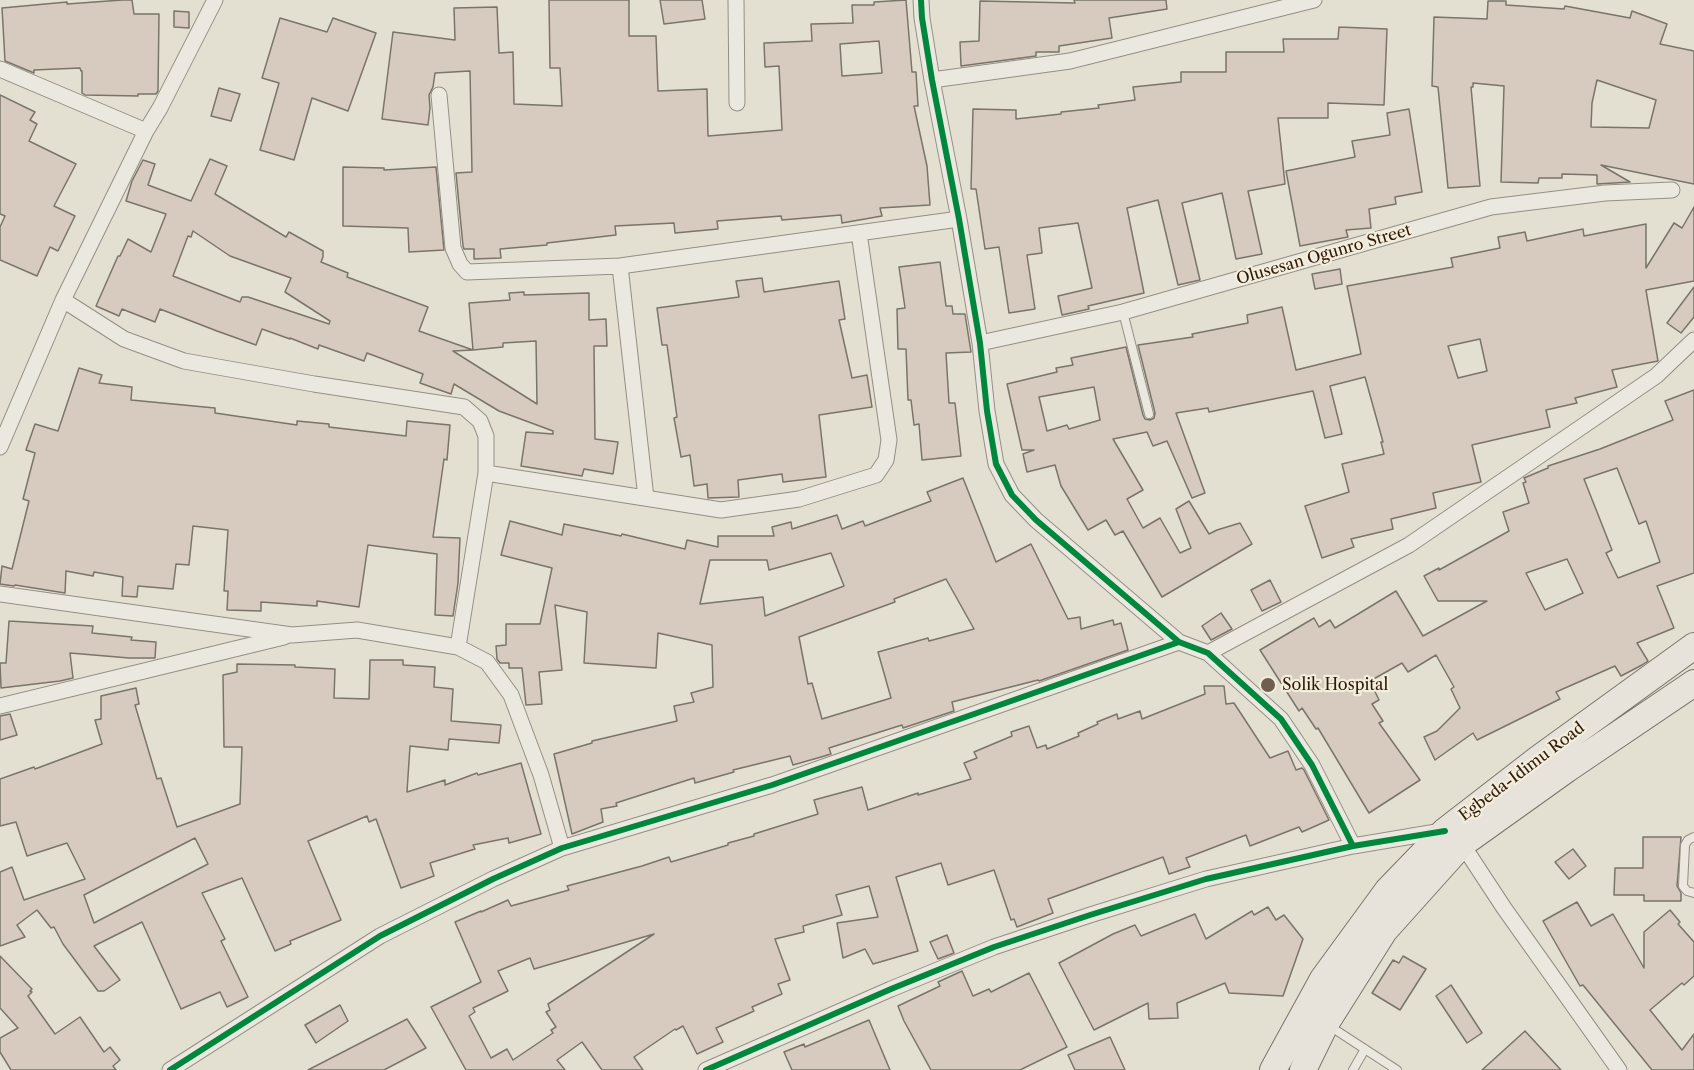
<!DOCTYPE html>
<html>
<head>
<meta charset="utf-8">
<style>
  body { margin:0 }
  canvas { display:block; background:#e4e0d1 }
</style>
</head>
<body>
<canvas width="1694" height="1070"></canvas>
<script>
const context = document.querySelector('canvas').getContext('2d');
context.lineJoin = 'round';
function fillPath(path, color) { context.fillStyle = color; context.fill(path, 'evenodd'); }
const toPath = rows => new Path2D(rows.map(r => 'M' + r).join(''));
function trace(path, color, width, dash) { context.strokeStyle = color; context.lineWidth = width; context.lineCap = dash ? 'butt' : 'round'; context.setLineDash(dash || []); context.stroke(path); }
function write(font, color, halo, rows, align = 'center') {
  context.font = font + ' "Libre Caslon Text",serif'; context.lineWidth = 4.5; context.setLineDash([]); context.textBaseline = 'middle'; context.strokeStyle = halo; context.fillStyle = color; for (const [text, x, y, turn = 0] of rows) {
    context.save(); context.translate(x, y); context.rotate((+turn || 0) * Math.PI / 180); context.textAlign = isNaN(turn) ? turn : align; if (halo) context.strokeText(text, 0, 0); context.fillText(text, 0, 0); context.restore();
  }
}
const building = toPath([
  [122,0,132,0,134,14,159,14,158,91,156,94,138,94,138,96,85,95,82,93,82,71,81,71,80,68,34,70,34,73,5,61,2,8,67,2,67,4,122,0],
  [549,0,629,0,629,36,656,36,658,91,707,89,708,136,782,130,779,66,765,67,764,43,812,41,811,24,853,23,852,5,874,5,874,2,906,0,912,72,916,72,918,106,914,106,927,166,930,205,880,208,882,216,842,223,841,215,782,220,781,216,717,221,718,229,675,233,674,223,615,226,616,235,547,243,547,245,500,249,501,258,474,259,474,249,464,249,463,246,456,173,472,172,470,71,435,73,433,87,429,95,430,108,428,125,382,119,393,32,455,40,454,8,497,7,499,53,513,52,514,104,562,106,560,68,550,68,549,0],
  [879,41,882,73,842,76,840,44,879,41],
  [660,0,702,0,705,19,664,24,660,0],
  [1074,0,1166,0,1167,9,1109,18,1112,38,1059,46,1059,52,1036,52,1036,56,961,66,960,42,979,41,980,1,1075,3,1074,0],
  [1488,1,1506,1,1506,5,1564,9,1565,6,1630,18,1632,11,1667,24,1660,44,1694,51,1694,184,1601,165,1630,182,1597,184,1597,175,1562,174,1562,178,1539,178,1538,183,1501,182,1504,86,1473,83,1473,87,1471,87,1480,186,1448,188,1438,87,1432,86,1434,17,1487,19,1488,1],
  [1597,80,1656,100,1649,128,1591,127,1592,103,1597,80],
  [174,11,189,12,189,28,174,27,174,11],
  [280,18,327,32,333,18,376,33,348,111,312,98,294,160,260,150,279,83,262,78,280,18],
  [1339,27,1387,29,1384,105,1328,103,1328,118,1278,118,1285,184,1248,191,1262,254,1236,259,1222,193,1182,203,1200,280,1178,285,1158,200,1127,208,1144,293,1088,306,1089,309,1062,315,1058,296,1092,288,1078,223,1039,228,1042,253,1027,255,1035,309,1009,313,999,247,985,249,976,189,971,189,973,109,1016,110,1016,119,1061,114,1061,112,1099,108,1098,105,1135,100,1133,87,1181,82,1181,72,1226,72,1226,52,1284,52,1283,39,1338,39,1339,27],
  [219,88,240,94,231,121,211,116,219,88],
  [0,95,35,112,30,120,37,124,29,141,76,164,54,206,75,216,58,251,50,247,37,276,0,260,0,227,5,216,0,214,0,95],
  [1409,109,1422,192,1395,197,1396,204,1369,209,1371,228,1346,230,1348,237,1300,246,1286,171,1355,157,1352,141,1390,135,1387,113,1409,109],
  [210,159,227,166,215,194,286,237,289,232,323,251,323,257,321,262,348,273,347,277,428,307,419,331,473,350,453,351,537,404,536,341,503,343,503,347,473,350,469,303,510,300,509,293,524,292,524,295,589,293,589,320,606,319,607,346,594,346,595,439,618,442,613,474,584,469,582,476,521,466,526,432,553,434,553,431,499,411,454,384,451,394,420,383,423,374,367,353,364,361,319,345,318,349,290,338,290,339,262,329,256,345,217,331,160,309,155,322,122,309,119,316,96,306,118,256,120,256,128,239,151,252,166,214,126,201,132,181,143,160,155,164,148,185,191,201,210,159],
  [193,231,230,256,291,278,285,292,330,321,329,324,248,297,242,297,240,302,173,276,188,236,191,237,193,231],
  [343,167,384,168,384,170,436,167,444,250,409,252,408,228,343,226,343,167],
  [1694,207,1694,281,1646,290,1658,361,1612,370,1617,387,1575,398,1577,403,1546,410,1550,427,1472,445,1481,482,1433,493,1436,508,1391,519,1393,529,1351,539,1354,547,1322,558,1305,506,1349,492,1342,464,1384,454,1381,442,1383,442,1365,377,1330,386,1342,434,1325,438,1313,391,1209,412,1208,408,1176,413,1205,493,1192,498,1167,441,1153,446,1147,432,1113,439,1143,490,1127,499,1143,528,1160,518,1180,553,1191,548,1176,509,1189,501,1209,534,1217,530,1240,523,1252,544,1162,597,1123,531,1115,535,1106,520,1088,530,1061,486,1055,465,1027,472,1023,454,1034,450,1022,450,1007,384,1057,372,1056,368,1073,365,1071,358,1126,347,1143,415,1145,419,1150,420,1154,418,1155,413,1138,345,1193,337,1192,334,1248,323,1247,315,1282,307,1296,370,1361,354,1347,286,1453,267,1451,258,1500,248,1498,237,1525,232,1527,241,1583,229,1584,236,1646,224,1646,268,1674,223,1682,228,1694,207],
  [1480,339,1487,371,1458,378,1448,346,1480,339],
  [1094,387,1100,420,1069,429,1067,425,1047,431,1039,397,1094,387],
  [940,262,946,306,952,306,953,314,965,314,971,352,946,353,949,403,955,403,961,456,922,460,919,424,914,425,911,400,908,400,906,349,898,349,897,309,905,308,899,267,940,262],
  [1340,269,1342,284,1315,289,1312,274,1340,269],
  [762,278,764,292,839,281,845,319,839,320,852,378,867,375,872,407,819,415,826,477,783,482,782,474,738,480,739,497,708,498,707,484,694,486,690,455,681,457,674,418,677,417,667,345,662,345,657,308,739,297,736,281,762,278],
  [1694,287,1694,317,1681,333,1667,323,1694,287],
  [79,368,102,375,99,383,132,387,131,400,215,408,215,413,297,425,297,421,329,424,329,427,406,436,407,421,450,425,447,460,444,459,433,537,460,538,458,583,453,616,435,615,437,554,368,545,359,607,317,601,317,606,261,602,261,611,227,610,228,591,224,591,228,530,193,526,189,565,176,564,173,589,138,586,137,597,122,596,123,577,94,572,93,576,66,571,65,593,15,585,14,586,0,584,2,566,12,569,29,501,23,499,35,453,26,450,35,424,58,431,79,368],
  [1694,390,1694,573,1657,586,1674,628,1637,643,1648,661,1642,665,1621,676,1615,666,1556,692,1560,699,1477,740,1473,733,1435,760,1424,737,1437,731,1460,708,1451,689,1454,687,1436,655,1408,672,1402,663,1370,681,1379,700,1372,704,1383,721,1379,723,1420,780,1369,813,1318,728,1316,729,1302,708,1299,711,1260,650,1314,618,1319,627,1330,620,1335,628,1396,591,1423,636,1487,601,1438,601,1424,576,1439,568,1439,570,1509,531,1503,512,1529,503,1523,483,1526,482,1524,478,1548,468,1548,466,1600,449,1673,420,1665,401,1694,390],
  [1617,468,1639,524,1646,521,1660,562,1618,578,1606,553,1612,550,1584,479,1617,468],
  [1567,559,1583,593,1545,610,1526,573,1567,559],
  [963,478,996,562,1031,544,1068,619,1080,617,1081,629,1113,620,1114,625,1121,623,1128,650,1039,681,1038,680,952,702,954,711,903,728,902,725,829,748,831,754,821,757,793,765,790,756,733,770,734,772,695,783,694,778,616,803,617,806,601,809,603,822,572,834,554,754,592,743,592,741,677,721,674,706,694,702,691,693,713,687,712,645,658,633,656,668,584,663,587,612,555,605,562,670,539,672,542,704,526,705,522,668,509,668,509,663,500,663,497,659,496,646,506,645,506,624,540,624,552,568,501,555,510,521,562,535,564,524,621,536,622,534,685,549,687,540,718,547,718,536,774,536,772,527,791,522,792,529,837,515,842,529,863,521,865,526,931,501,927,492,963,478],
  [831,553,844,586,765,616,763,597,700,604,710,560,767,560,769,570,831,553],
  [946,579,974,629,929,641,928,638,878,652,891,698,822,719,812,683,808,684,799,637,895,602,894,599,946,579],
  [1270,580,1281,602,1262,611,1251,590,1270,580],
  [1221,613,1232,629,1211,640,1202,626,1221,613],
  [9,621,93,626,92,633,132,637,131,640,156,642,155,658,129,658,70,653,73,678,60,681,1,688,0,663,6,663,9,621],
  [370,660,403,660,403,665,435,667,434,687,453,689,451,721,501,725,499,743,449,739,448,750,410,746,407,792,445,780,445,785,477,773,478,775,521,763,541,834,509,843,508,838,473,845,475,849,430,863,434,876,401,888,376,819,369,822,367,816,308,841,341,920,290,941,291,944,275,951,242,878,202,893,225,939,221,941,248,997,227,1007,220,992,181,1009,142,922,94,946,120,980,104,991,98,991,63,944,54,927,51,928,37,910,17,925,25,937,0,946,0,872,12,867,24,900,85,879,67,843,27,856,16,822,0,826,0,779,34,767,35,769,102,744,95,720,101,719,101,696,136,688,139,704,135,705,157,779,161,778,177,827,240,804,242,747,224,747,223,675,237,672,237,664,295,665,295,667,335,669,334,698,369,699,370,660],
  [195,838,208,864,94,923,84,895,195,838],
  [1204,686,1224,686,1226,704,1234,703,1270,758,1288,751,1296,770,1302,768,1304,770,1329,820,1302,832,1299,827,1250,846,1246,835,1186,858,1190,867,1169,874,1163,857,1048,899,1053,913,1017,927,1014,919,1011,920,994,870,948,885,941,863,896,877,918,951,873,964,865,949,843,958,837,923,878,917,869,886,836,895,842,915,803,926,804,932,775,939,790,980,778,984,782,994,752,1007,754,1011,716,1028,723,1042,697,1054,683,1026,676,1030,675,1029,634,1057,643,1070,602,1070,582,1042,557,1060,565,1070,466,1070,431,1007,481,982,455,922,481,911,481,912,508,900,511,906,569,890,567,886,642,866,669,857,671,862,728,845,728,843,754,836,754,834,818,814,814,800,862,787,868,810,918,793,918,795,971,779,964,763,977,758,974,752,1012,736,1011,732,1029,726,1037,748,1046,745,1047,749,1079,736,1078,733,1098,724,1097,722,1117,714,1118,719,1140,711,1142,719,1205,694,1204,686],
  [654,934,548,1004,550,1010,546,1012,556,1027,551,1030,553,1033,513,1060,507,1049,491,1058,469,1016,475,1012,473,1008,508,991,498,971,530,958,534,969,654,934],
  [10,714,17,735,0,740,0,716,10,714],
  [1643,837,1681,837,1677,886,1681,893,1681,901,1644,901,1644,895,1614,895,1615,868,1643,868,1643,837],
  [1573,849,1586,866,1569,879,1555,862,1573,849],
  [1577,902,1591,926,1613,914,1644,968,1644,932,1670,910,1680,922,1678,924,1694,942,1694,976,1684,985,1682,983,1650,1010,1682,1050,1694,1034,1694,1070,1652,1070,1583,985,1580,986,1543,921,1577,902],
  [1268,907,1276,920,1284,915,1303,939,1283,996,1229,993,1225,983,1177,1003,1178,1018,1149,1019,1148,1003,1094,1030,1059,963,1113,934,1135,925,1141,936,1195,914,1206,939,1252,911,1254,915,1268,907],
  [947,935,954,953,938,959,930,942,947,935],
  [0,956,32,989,30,991,32,992,28,996,55,1034,80,1017,104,1052,110,1047,120,1060,113,1066,116,1070,11,1070,0,1052,0,1038,18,1028,0,1008,0,956],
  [1403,956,1426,969,1400,1010,1372,993,1393,960,1399,963,1403,956],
  [962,971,973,996,989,989,991,992,1029,973,1067,1047,1020,1070,931,1070,904,1021,898,1006,940,986,938,982,962,971],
  [1451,985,1482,1033,1467,1043,1436,996,1451,985],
  [340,1005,348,1021,316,1043,305,1025,340,1005],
  [407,1019,426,1048,384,1070,308,1070,407,1019],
  [869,1020,890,1070,792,1070,784,1052,804,1044,805,1047,869,1020],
  [1525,1031,1561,1070,1482,1070,1525,1031],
  [1110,1037,1125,1070,1075,1070,1068,1055,1110,1037]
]);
const service = toPath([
  [1123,312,1149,414],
  [1694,837,1688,840,1685,845,1683,886,1687,891,1694,893],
  [1328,1025,1397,1070],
  [1353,1070,1365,1049]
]);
const minor = toPath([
  [736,0,737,103],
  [921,0,922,18,932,80,959,219,980,343,987,411,996,464,1012,495,1036,520,1179,642,1208,653,1281,719,1312,765,1353,846],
  [0,69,146,131],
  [932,80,1070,61,1314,0],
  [439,95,453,248,460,264,467,272,620,266,959,219],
  [620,266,646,498],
  [63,300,124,339,184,361,314,384,464,407,480,421,486,436,486,473,458,647],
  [980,343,1123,312,1491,207,1605,193,1672,190],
  [0,447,63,300,146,131,160,108,215,0],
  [486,473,721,510,799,499,876,475,886,460,889,440,859,233],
  [0,594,292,635,357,630,458,647,487,662,511,695,541,775,562,848],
  [1208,653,1409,545,1656,376,1694,340],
  [0,706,284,637],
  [1462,844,1504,908,1619,1070],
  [170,1070,380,936,493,879,562,848,772,785,1179,642],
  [706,1070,891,989,994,947,1090,915,1206,879,1353,846,1442,831]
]);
const primary = toPath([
  [1273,1070,1323,979,1388,890,1445,831,1538,759,1694,646],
  [1303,1070,1326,1023,1384,931,1462,844,1567,769,1694,683]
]);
const cycleway = toPath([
  [921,0,922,18,932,80,959,219,980,343,987,411,996,464,1012,495,1036,520,1179,642,1208,653,1281,719,1312,765,1353,846],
  [170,1070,380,936,493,879,562,848,772,785,1179,642],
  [706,1070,891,989,994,947,1090,915,1206,879,1353,846,1445,831]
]);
const markers = [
  [1268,685,8,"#6e5f50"]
];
const streetNames = [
  ["Olusesan Ogunro Street",1324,255,-16],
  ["Egbeda-Idimu Road",1522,772,-37]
];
const poiNames = [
  ["Solik Hospital",1282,685]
];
fillPath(building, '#d7cabf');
trace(building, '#7a746a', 1.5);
trace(service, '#948f85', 10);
trace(minor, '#948f85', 17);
trace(primary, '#7a746a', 28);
trace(service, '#ebe8e0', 8);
trace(minor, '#ebe8e0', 15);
trace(primary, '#e7e3db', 26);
trace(cycleway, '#00873e', 6);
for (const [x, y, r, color] of markers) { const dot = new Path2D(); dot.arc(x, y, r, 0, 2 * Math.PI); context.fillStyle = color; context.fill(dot); trace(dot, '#f3eddc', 2); }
write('16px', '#2f190a', '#f3eddc', streetNames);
write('16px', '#2f190a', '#f3eddc', poiNames, 'left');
</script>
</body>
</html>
